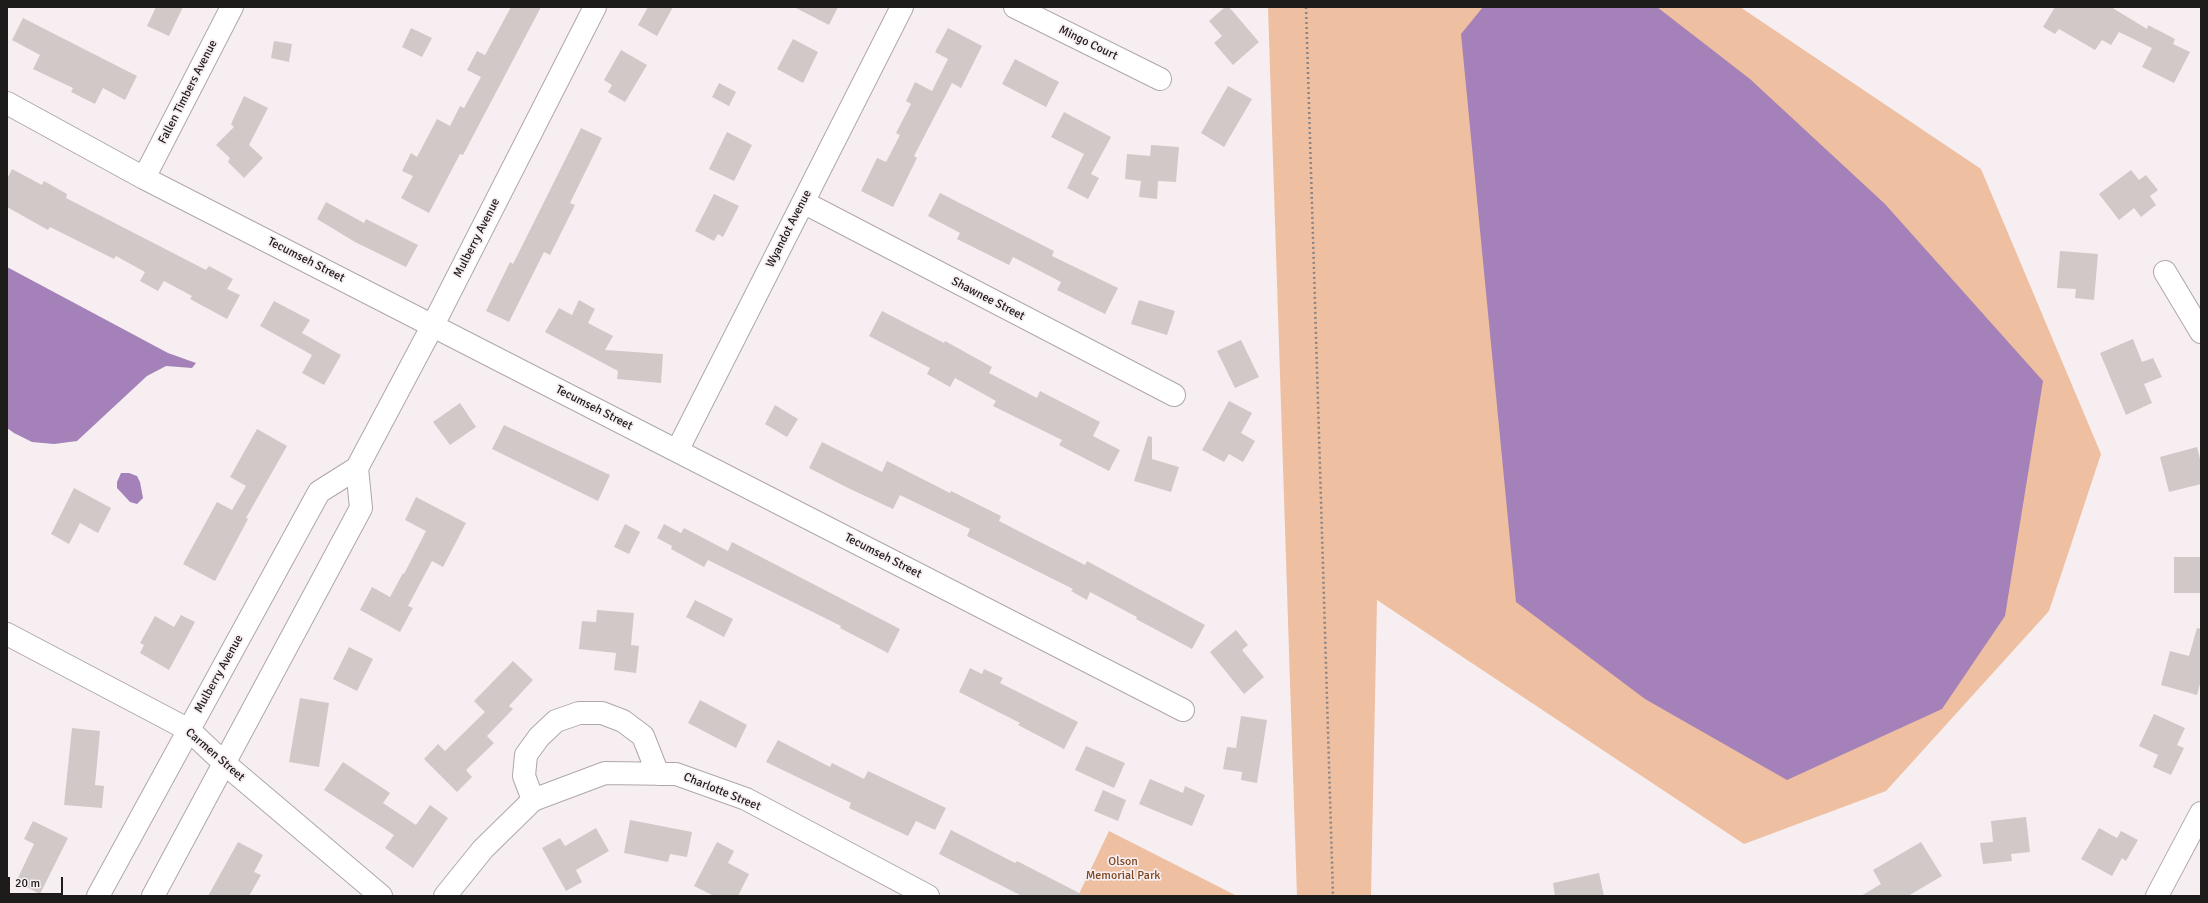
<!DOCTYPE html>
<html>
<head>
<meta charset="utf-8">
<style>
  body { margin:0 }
  #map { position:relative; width:2208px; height:903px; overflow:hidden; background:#f6eef0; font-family:Signika,sans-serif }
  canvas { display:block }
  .frame { position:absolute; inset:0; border:8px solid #1e1b1b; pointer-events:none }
  .scale { position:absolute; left:8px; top:877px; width:55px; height:18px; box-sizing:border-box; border:2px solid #1e1b1b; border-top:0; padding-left:5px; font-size:12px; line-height:14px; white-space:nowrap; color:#1e1b1b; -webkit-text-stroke:3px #f6eef0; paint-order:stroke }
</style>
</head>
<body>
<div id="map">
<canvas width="2208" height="903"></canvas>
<div class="frame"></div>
<div class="scale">20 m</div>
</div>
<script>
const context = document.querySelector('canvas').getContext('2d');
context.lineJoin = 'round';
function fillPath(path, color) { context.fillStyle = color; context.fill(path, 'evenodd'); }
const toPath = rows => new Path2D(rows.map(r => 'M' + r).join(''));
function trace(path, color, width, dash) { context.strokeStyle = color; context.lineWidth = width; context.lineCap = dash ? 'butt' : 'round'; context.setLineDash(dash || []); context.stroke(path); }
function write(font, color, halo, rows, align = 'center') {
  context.font = font + ' Signika,sans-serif'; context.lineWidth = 3.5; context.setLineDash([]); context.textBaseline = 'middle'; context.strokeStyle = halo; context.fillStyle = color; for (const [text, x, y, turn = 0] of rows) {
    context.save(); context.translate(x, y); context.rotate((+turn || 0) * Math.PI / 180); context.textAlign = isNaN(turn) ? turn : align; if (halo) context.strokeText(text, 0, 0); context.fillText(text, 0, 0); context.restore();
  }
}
const green = toPath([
  [1268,7,1740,7,1981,169,2101,454,2049,611,1886,791,1744,844,1377,600,1371,896,1297,896],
  [1109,831,1237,896,1078,896]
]);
const water = toPath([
  [1483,7,1657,7,1750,79,1885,204,2043,381,2005,616,1942,709,1787,780,1645,699,1516,602,1461,34],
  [7,267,168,353,196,363,192,368,166,366,147,376,77,441,54,444,32,442,14,433,7,428],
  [121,473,129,473,137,476,140,482,143,498,137,504,130,502,117,488,117,482]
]);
const building = toPath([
  [156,7,183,7,169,36,147,26],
  [511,7,541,7,463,155,460,154,429,213,401,198,413,176,402,171,411,153,417,157,437,119,450,126,460,106,464,108,481,77,467,70,477,51,485,55],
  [648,7,673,7,657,36,638,25],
  [794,7,838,7,829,25],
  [1225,7,1229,7,1259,42,1233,65,1214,43,1222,36,1209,21],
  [2055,7,2111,7,2147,29,2148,25,2175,39,2173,44,2190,52,2174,83,2142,67,2152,48,2119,32,2111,45,2102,40,2095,50,2059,29,2055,34,2043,27],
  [23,18,137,76,125,100,103,88,95,104,71,92,73,88,33,69,40,55,12,40],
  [411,28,432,38,422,57,402,47],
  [948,28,982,46,961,88,952,83,914,156,917,158,893,207,861,191,877,158,886,162,900,135,896,133,911,104,906,101,915,82,932,91,948,59,935,52],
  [793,39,818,52,803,83,777,69],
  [274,41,292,44,289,62,271,58],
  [621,50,647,65,625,102,608,92,612,85,604,80],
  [1015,59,1059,82,1046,107,1002,84],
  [719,83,736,92,729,106,712,97],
  [1228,86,1252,99,1224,147,1201,133],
  [244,96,268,108,249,145,263,158,244,178,228,162,230,158,216,145,234,127,231,124],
  [1064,112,1111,137,1091,174,1099,178,1088,199,1067,188,1084,154,1051,137],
  [581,128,602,138,570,203,575,205,550,255,544,252,509,322,486,311,510,262,513,264],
  [727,132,752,145,734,181,709,169],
  [1151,145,1179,147,1176,182,1158,181,1157,199,1139,197,1141,181,1125,179,1127,154,1150,156],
  [12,169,42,185,44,181,67,194,66,198,206,270,209,266,233,279,227,289,240,295,227,319,190,299,192,296,164,281,158,291,140,281,145,272,116,256,114,259,50,227,48,230,7,207,7,179],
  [2131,170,2139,180,2146,175,2158,190,2150,196,2156,205,2141,217,2134,208,2119,220,2099,194],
  [940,193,1054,251,1052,256,1118,288,1105,314,1057,290,1061,282,1013,257,1009,265,957,239,960,233,928,216],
  [714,194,739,206,723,237,718,234,714,241,695,231],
  [326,202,364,223,366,219,418,245,406,267,355,242,317,219],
  [2060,251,2098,254,2094,300,2075,298,2076,289,2057,288],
  [579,300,595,309,588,323,613,336,605,350,663,354,661,383,617,379,618,371,545,332,559,308,572,315],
  [1139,300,1175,311,1167,335,1131,324],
  [274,301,310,320,302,333,341,355,324,385,302,373,312,355,260,326],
  [882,311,944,343,945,341,992,367,989,373,1037,398,1040,391,1100,422,1093,436,1120,450,1109,471,1059,445,1062,440,993,406,996,401,955,378,950,387,927,374,930,368,869,336],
  [2133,339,2142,362,2153,358,2162,377,2144,384,2152,403,2126,415,2100,353],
  [1241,340,1259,377,1235,388,1217,351],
  [1229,401,1252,413,1241,433,1255,441,1243,462,1229,454,1224,462,1202,450],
  [460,403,476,427,450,445,433,422],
  [775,405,798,419,787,437,765,424],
  [504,425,610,475,598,501,492,449],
  [257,429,287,446,246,518,248,519,215,581,183,564,217,502,232,510,246,486,230,477],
  [1148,436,1152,437,1152,459,1179,467,1171,492,1134,481],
  [822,442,882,472,887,461,950,493,951,491,1001,516,999,521,1085,565,1087,561,1205,625,1192,649,1136,619,1137,617,1090,592,1087,600,1071,591,1073,589,967,536,970,529,900,495,893,509,848,488,809,468],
  [2197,447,2201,463,2201,484,2169,492,2160,457],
  [74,488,111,508,98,533,80,523,69,544,51,534],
  [416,497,466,523,443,567,432,561,408,606,413,608,400,632,360,610,372,587,390,597,403,573,404,574,426,531,405,520],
  [625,524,640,532,629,554,614,547],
  [664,524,681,533,684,528,728,551,732,542,900,629,888,653,840,628,841,626,708,560,704,567,671,549,672,546,657,538],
  [2174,557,2201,557,2201,593,2174,593],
  [695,600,733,619,724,637,686,617],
  [597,610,634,613,631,645,639,646,636,673,614,670,616,653,579,649,582,621,596,622],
  [181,615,195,622,169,670,140,653,144,645,140,643,155,616,174,627],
  [2197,628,2201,629,2201,680,2197,695,2161,685,2170,651,2189,656],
  [1236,630,1248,645,1242,650,1264,677,1244,694,1210,652],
  [349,647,373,659,357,691,333,679],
  [513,661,533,680,509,706,513,709,487,736,494,743,466,770,472,777,457,792,424,759,438,744,445,751,485,712,474,701],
  [970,668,982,674,984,669,1003,678,1000,683,1078,722,1064,749,1018,725,1020,723,959,692],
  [300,698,329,703,319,767,289,762],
  [700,700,747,725,736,748,688,723],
  [2154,714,2185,728,2177,745,2184,748,2171,775,2153,767,2158,755,2139,746],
  [1241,716,1267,720,1257,783,1241,780,1242,772,1223,769,1227,747,1236,748],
  [72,728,100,731,95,785,104,786,102,808,64,805],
  [778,740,830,767,832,763,864,779,868,771,946,808,935,830,916,821,908,836,849,808,851,803,766,762],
  [1086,746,1125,763,1114,788,1075,770],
  [343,762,390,793,383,803,416,825,430,805,448,818,413,868,385,848,394,835,324,790],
  [1150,779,1183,793,1185,786,1205,795,1192,826,1139,804],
  [1103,790,1126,800,1118,821,1094,811],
  [2026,817,2030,852,2011,854,2012,861,1983,864,1980,843,1993,842,1991,821],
  [630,820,692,832,687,857,670,854,668,862,624,853],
  [33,821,68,838,40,894,16,882,34,844,24,839],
  [596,828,609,851,576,870,582,882,566,891,542,848,560,838,565,846],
  [2099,828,2117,838,2121,831,2138,840,2126,861,2122,858,2112,876,2081,859],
  [951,830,1015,863,1017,861,1085,896,1022,896,939,854],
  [238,842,263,855,254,872,261,875,249,896,208,896],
  [717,842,734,851,728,863,749,874,738,896,714,896,694,886],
  [1921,842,1942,876,1908,896,1861,896,1881,884,1873,870],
  [1599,873,1604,896,1555,896,1553,883]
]);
const path = toPath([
  [1306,7,1333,896]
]);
const minor = toPath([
  [1015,7,1160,79],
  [7,103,144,178,1183,710],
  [144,178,232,7],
  [803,202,1174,395],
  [2165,272,2201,332],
  [677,451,902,7],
  [7,634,189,730,224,763,381,896],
  [533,800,524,776,526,755,539,737,556,721,579,713,602,713,623,721,643,736,658,774],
  [98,896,319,492,357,468,433,325,595,7],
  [153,896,361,508,357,468],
  [445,896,483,849,533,800,605,773,676,774,746,799,928,896],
  [2157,896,2201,813]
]);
const streetNames = [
  ["Mingo Court",1088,43,26],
  ["Fallen Timbers Avenue",188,92,-63],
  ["Wyandot Avenue",789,229,-63],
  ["Mulberry Avenue",477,238,-63],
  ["Tecumseh Street",306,260,27],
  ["Shawnee Street",988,299,27],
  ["Tecumseh Street",594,408,27],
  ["Tecumseh Street",883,556,27],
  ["Mulberry Avenue",219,674,-61],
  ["Carmen Street",215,755,41],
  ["Charlotte Street",722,792,22]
];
const parkNames = [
  ["Olson",1123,862],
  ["Memorial Park",1123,876]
];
fillPath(green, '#eebfa1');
fillPath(water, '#a482b9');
fillPath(building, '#d1c9c8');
trace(minor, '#afa7a9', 24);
trace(path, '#8a8485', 2.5, [2, 3]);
trace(minor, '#fff', 22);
write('12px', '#1e1b1b', '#f6eef0', streetNames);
write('12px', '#7e451c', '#f6eef0', parkNames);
</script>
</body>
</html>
